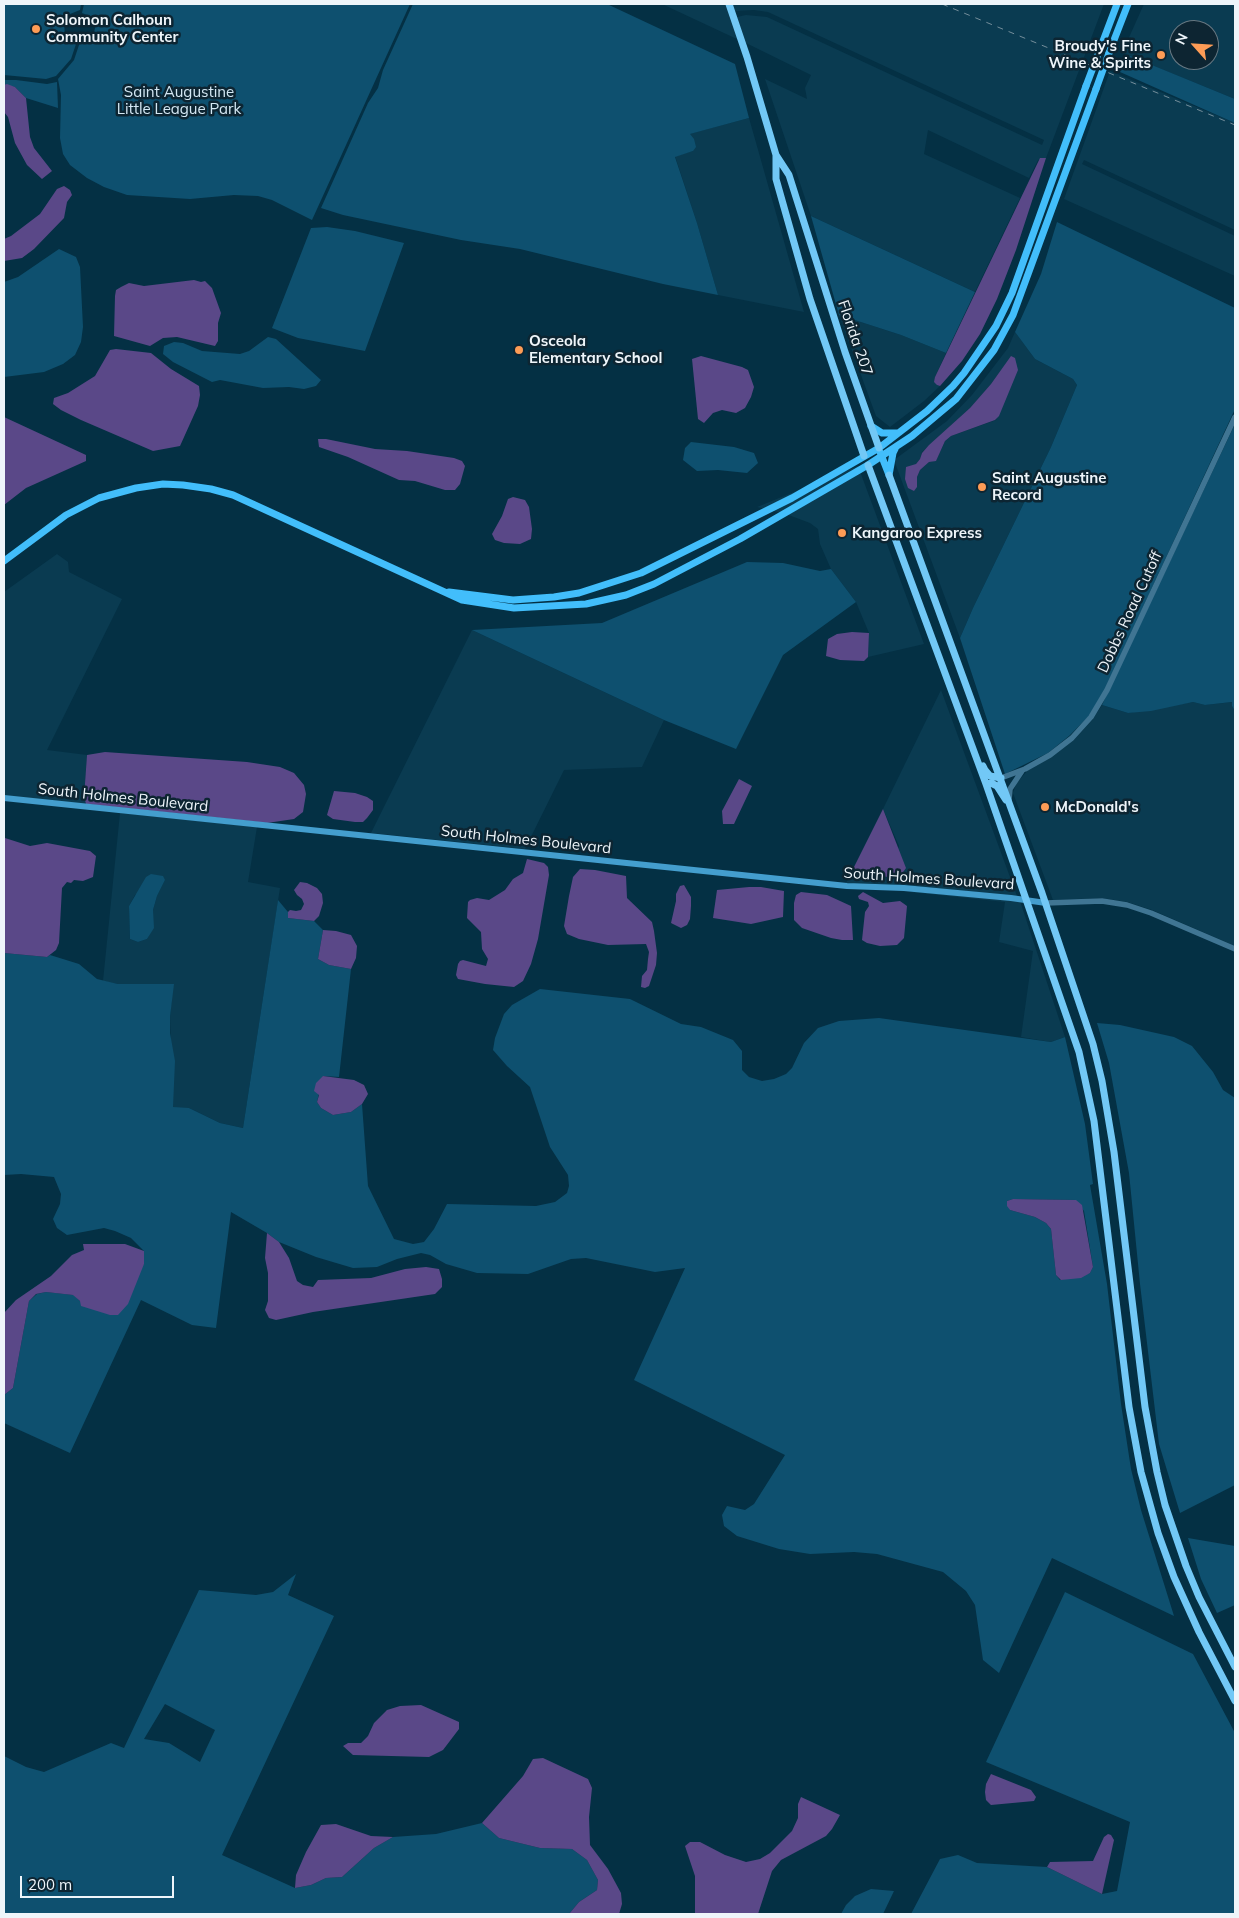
<!DOCTYPE html>
<html>
<head>
<meta charset="utf-8">
<style>
  body { margin:0 }
  #map { position:relative; width:1239px; height:1918px; overflow:hidden; background:#043044; font-family:Mulish,sans-serif }
  canvas { display:block }
  .frame { position:absolute; inset:0; border:5px solid #eef5fa; pointer-events:none }
  .north { position:absolute; left:1169px; top:20px; width:50px; height:50px; box-sizing:border-box; background:#0d2532; border:1px solid #677882; border-radius:50%; rotate:296deg; font-size:14px; font-weight:700; line-height:20px; text-align:center; color:#eef5fa }
  .north::after { content:''; display:block; margin:auto; width:18px; height:22px; background:#fd9c56; clip-path:polygon(50% 0,100% 100%,50% 72%,0 100%) }
  .scale { position:absolute; left:20px; top:1876px; width:154px; height:22px; box-sizing:border-box; border:2px solid #eef5fa; border-top:0; padding-left:6px; font-size:15px; line-height:18px; white-space:nowrap; color:#eef5fa; -webkit-text-stroke:4px #0d2532; paint-order:stroke }
</style>
</head>
<body>
<div id="map">
<canvas width="1239" height="1918"></canvas>
<div class="frame"></div>
<div class="north">N</div>
<div class="scale">200 m</div>
</div>
<script>
const context = document.querySelector('canvas').getContext('2d');
context.lineJoin = 'round';
function fillPath(path, color) { context.fillStyle = color; context.fill(path, 'evenodd'); }
const toPath = rows => new Path2D(rows.map(r => 'M' + r).join(''));
function trace(path, color, width, dash) { context.strokeStyle = color; context.lineWidth = width; context.lineCap = dash ? 'butt' : 'round'; context.setLineDash(dash || []); context.stroke(path); }
function write(font, color, halo, rows, align = 'center') {
  context.font = font + ' Mulish,sans-serif'; context.lineWidth = 5; context.setLineDash([]); context.textBaseline = 'middle'; context.strokeStyle = halo; context.fillStyle = color; for (const [text, x, y, turn = 0] of rows) {
    context.save(); context.translate(x, y); context.rotate((+turn || 0) * Math.PI / 180); context.textAlign = isNaN(turn) ? turn : align; if (halo) context.strokeText(text, 0, 0); context.fillText(text, 0, 0); context.restore();
  }
}
const built = toPath([
  [662,4,726,4,739,40],
  [732,4,1104,4,1046,158,1038,160,1029,178,928,130,924,154,1020,198,975,292,811,216,765,79,807,99,805,88,811,75,746,43,737,17,746,15,767,17,1042,145,1044,140,768,12,754,10,735,11],
  [1144,4,1235,4,1235,99,1122,53],
  [1179,30,1209,30,1209,60,1179,60],
  [1110,71,1235,123,1235,230,1084,160,1082,164,1235,236,1235,276,1064,199],
  [749,118,804,312,718,295,697,223,675,156,693,151,689,134],
  [839,315,901,335,946,353,935,377,937,385,940,386,924,401,890,427,876,416],
  [1015,332,1035,359,1073,379,1077,385,1051,447,973,608,960,638,894,460,947,421,972,395,1008,348],
  [1011,357,996,420,951,436,945,441,936,460,929,462,920,470,917,477,917,487,916,464,920,459,922,452,970,408,991,384],
  [858,466,924,644,868,657,869,633,856,602,831,569,820,544,818,529,810,523,786,514,757,507],
  [57,554,68,562,69,572,122,599,47,750,87,755,84,797,86,804,4,796,4,623,5,615,4,615,4,592],
  [472,630,664,720,642,767,564,770,525,849,371,833],
  [941,690,1017,896,904,885,846,883,853,869,887,877,899,846,883,809],
  [1193,702,1205,705,1233,702,1232,706,1235,711,1235,946,1152,910,1127,902,1102,898,1053,900,1013,793,1016,784,1027,771,1052,757,1074,740,1093,719,1102,705,1128,713],
  [120,813,257,827,248,882,280,888,243,1128,220,1123,189,1108,173,1108,170,1017,173,984,118,984,103,981],
  [165,880,157,896,153,910,153,928,147,939,138,942,130,939,129,906,135,895],
  [891,890,904,891,1020,901,1065,1037,1051,1042,1021,1037,1033,951,999,942,1005,902]
]);
const green = toPath([
  [4,4,81,4,80,10,70,14,64,23,65,35,69,40,76,44,71,59,56,76,46,79,4,75],
  [84,4,410,4,312,220,272,200,258,196,234,195,190,199,127,195,104,187,87,178,70,165,63,154,60,138,61,95,58,79,74,60,80,42,88,40,94,33,95,28,93,20,90,16,82,13],
  [413,4,607,4,735,64,749,118,690,134,694,139,696,147,693,151,675,157,697,223,718,295,663,284,520,249,461,240,343,215,321,208,368,103,378,88,383,70],
  [1130,56,1235,99,1235,123,1120,72],
  [4,80,16,80,47,84,57,82,58,108,26,98,15,87,4,85],
  [811,216,975,292,946,353,901,335,839,315],
  [1057,222,1235,308,1235,409,1105,689,1089,716,1069,736,1048,753,1005,774,960,638,973,608,1051,447,1077,385,1073,379,1035,359,1015,332,1041,274],
  [327,227,355,231,404,243,365,351,298,338,272,328,311,228],
  [59,249,76,257,80,267,83,327,81,342,75,355,63,364,44,372,4,377,4,282,18,277],
  [268,337,276,339,321,380,316,386,304,389,289,387,263,388,220,380,212,382,173,362,163,354,164,346,174,342,183,343,202,351,240,354,249,351],
  [1235,424,1235,711,1232,706,1232,702,1205,705,1193,702,1151,711,1128,713,1102,705],
  [691,442,734,447,754,453,758,463,747,473,718,470,697,471,683,460,685,448],
  [747,562,783,563,820,571,831,569,856,602,783,655,736,749,664,720,472,630,602,623],
  [151,874,163,876,165,880,157,896,153,910,154,928,147,939,138,942,130,939,129,906,146,877],
  [278,900,288,912,288,918,314,921,323,930,318,959,329,965,351,969,339,1077,323,1076,317,1102,321,1108,333,1115,351,1112,362,1104,368,1186,394,1239,413,1244,424,1242,434,1229,447,1204,536,1206,555,1202,567,1193,569,1186,568,1175,550,1147,530,1087,507,1066,493,1050,495,1038,504,1014,512,1005,540,989,630,999,681,1024,701,1027,733,1040,742,1051,742,1070,749,1077,762,1081,774,1079,786,1074,792,1068,804,1043,818,1028,839,1021,879,1018,1051,1042,1065,1037,1085,1124,1093,1184,1090,1185,1107,1284,1121,1404,1131,1469,1141,1510,1174,1616,1052,1558,999,1673,983,1660,975,1605,966,1591,943,1572,877,1554,854,1552,810,1554,779,1549,737,1536,724,1526,722,1515,727,1506,745,1510,754,1504,785,1455,634,1380,685,1268,655,1272,586,1258,571,1259,528,1274,477,1273,446,1264,430,1255,421,1253,397,1259,377,1267,353,1268,316,1257,279,1242,267,1233,231,1212,216,1328,192,1325,141,1300,70,1453,4,1423,4,1395,13,1388,29,1301,37,1294,46,1292,74,1295,80,1301,144,1264,144,1251,131,1238,115,1231,104,1228,67,1235,57,1228,53,1219,60,1204,61,1194,54,1177,21,1174,4,1175,4,953,47,957,50,955,79,964,97,979,118,984,174,984,170,1017,170,1033,175,1061,173,1107,189,1108,220,1123,243,1128],
  [1013,1199,1075,1200,1084,1211,1093,1267,1090,1273,1060,1280,1056,1275,1051,1229,1046,1223,1035,1217,1010,1210,1007,1201],
  [1097,1023,1120,1025,1174,1037,1192,1046,1213,1072,1223,1090,1235,1098,1235,1485,1180,1513,1159,1444,1140,1284,1129,1173,1109,1063],
  [1188,1538,1235,1546,1235,1605,1217,1613,1201,1579],
  [296,1574,288,1595,334,1616,222,1855,295,1888,311,1885,326,1878,342,1877,374,1848,393,1837,436,1834,482,1823,499,1838,540,1848,572,1849,587,1860,598,1880,597,1890,579,1902,569,1914,4,1914,4,1756,26,1767,44,1772,111,1743,124,1748,199,1590,256,1595,273,1592],
  [165,1704,215,1730,200,1762,169,1743,144,1739],
  [1065,1592,1193,1654,1235,1733,1235,1914,911,1914,940,1859,958,1855,977,1863,1047,1867,1102,1894,1117,1891,1130,1822,986,1762],
  [871,1889,894,1891,883,1914,841,1914,846,1905,855,1896]
]);
const water = toPath([
  [7,84,15,87,26,98,30,137,34,148,52,171,42,179,27,165,15,143,8,117,4,112,4,85],
  [1040,158,1046,158,1016,250,997,299,980,334,962,361,940,386,937,385,934,382,935,377],
  [64,186,70,190,72,195,67,202,64,218,34,249,22,258,4,261,4,239,11,236,40,214,57,189],
  [194,280,201,282,205,281,212,288,221,313,218,323,218,341,215,346,177,337,163,338,150,346,114,336,115,296,116,290,121,287,129,283,144,286],
  [116,349,151,353,171,369,199,386,200,395,198,406,180,446,153,451,81,420,61,410,53,404,54,398,68,393,95,376,110,350],
  [701,356,742,367,748,370,754,387,751,397,745,408,736,413,722,410,713,413,704,423,698,419,692,359],
  [1011,356,1015,358,1018,370,999,416,995,420,951,436,945,441,936,461,929,462,920,470,917,477,917,487,914,491,908,488,905,479,906,467,916,464,920,459,922,453,929,445,970,408,991,384],
  [4,417,86,455,86,461,26,488,4,505],
  [318,439,326,439,375,449,407,451,454,458,462,461,465,466,460,484,455,490,445,490,415,481,399,480,348,457,319,447],
  [513,497,525,500,529,507,532,529,531,539,520,544,504,543,495,540,492,534,502,516,508,499],
  [852,632,869,633,868,657,864,661,840,660,826,656,828,639,837,634],
  [105,752,247,762,280,767,294,773,304,785,306,794,303,812,294,819,267,823,86,804,84,797,87,755],
  [739,779,752,786,734,824,723,824,722,811],
  [334,791,355,793,367,797,373,801,373,810,367,818,363,822,355,822,333,819,327,815],
  [883,809,906,868,901,875,887,877,853,869],
  [5,838,30,846,47,843,90,851,96,856,93,877,83,881,74,880,71,883,67,882,62,888,59,943,56,950,47,957,4,953],
  [527,859,544,863,548,867,549,875,538,939,531,964,523,981,514,987,485,984,458,979,456,975,458,964,460,961,463,960,486,966,488,959,482,949,481,932,467,918,468,902,470,900,477,898,489,900,505,890,513,879,523,873],
  [580,869,595,870,626,876,627,898,652,922,654,931,657,953,656,965,649,986,645,988,641,987,642,976,647,970,648,959,649,952,646,944,608,945,579,939,567,934,564,926,569,896,573,877],
  [300,882,307,883,317,888,322,894,323,903,319,916,314,921,288,918,288,912,290,910,296,911,301,910,304,904,302,899,297,895,294,890],
  [684,885,691,897,691,906,690,919,687,925,681,928,671,923,676,901,676,894,680,886],
  [749,887,761,887,784,891,783,917,751,924,713,918,717,890],
  [801,892,827,895,851,906,853,940,842,940,831,938,802,928,794,920,794,903,796,895],
  [863,892,883,903,900,901,907,906,904,938,897,945,880,946,867,943,862,940,865,912,869,906,868,902,859,899,858,896],
  [323,930,336,931,351,935,357,946,356,958,351,969,329,965,318,959],
  [323,1076,354,1080,364,1085,368,1094,362,1104,351,1112,333,1115,321,1108,317,1102,319,1095,314,1091,316,1083],
  [1013,1199,1076,1200,1082,1205,1093,1267,1090,1273,1081,1278,1061,1280,1056,1275,1051,1229,1046,1223,1035,1217,1010,1210,1007,1206,1007,1201],
  [267,1233,279,1242,289,1258,297,1281,303,1285,313,1287,318,1280,371,1278,405,1269,426,1267,439,1269,442,1279,442,1287,435,1294,313,1312,276,1320,269,1318,265,1310,268,1301,268,1273,265,1258],
  [83,1244,125,1244,144,1251,144,1264,128,1304,118,1315,110,1315,81,1306,80,1301,73,1295,46,1292,36,1294,29,1301,13,1388,4,1395,4,1313,16,1300,51,1276,72,1255,84,1250],
  [421,1705,459,1722,459,1729,443,1750,429,1757,353,1755,343,1746,348,1743,361,1743,368,1736,374,1723,387,1710,400,1706],
  [543,1758,588,1779,592,1788,589,1817,590,1845,608,1869,621,1893,622,1904,619,1914,569,1914,579,1902,597,1890,598,1880,587,1860,572,1849,540,1848,499,1838,482,1823,523,1776,533,1759],
  [991,1774,1031,1790,1036,1797,1034,1801,991,1805,986,1800,985,1792,986,1784],
  [801,1797,840,1815,832,1829,826,1836,781,1860,772,1871,758,1914,695,1914,695,1876,685,1846,690,1842,700,1842,725,1855,746,1862,760,1859,770,1853,792,1831,798,1818,798,1804],
  [336,1824,371,1836,393,1837,374,1848,342,1877,326,1878,311,1885,295,1888,296,1875,306,1852,321,1825],
  [1108,1834,1111,1835,1114,1840,1102,1894,1047,1867,1050,1862,1093,1861,1104,1837]
]);
const tertiary = toPath([
  [1001,778,1025,769,1050,755,1072,738,1091,717,1107,690,1235,417],
  [1009,800,1010,789,1022,771],
  [1046,903,1102,901,1127,905,1151,913,1235,949]
]);
const secondary = toPath([
  [4,798,847,886,904,888,1011,898,1046,903]
]);
const primary = toPath([
  [1100,49,1117,4],
  [1109,53,1128,4],
  [871,426,882,433,898,433],
  [880,452,889,475],
  [889,475,893,453,895,449],
  [4,561,66,515,99,498,136,488,163,484,183,485,211,489,233,495,462,600,514,608,586,604,626,595,654,584,740,539,868,465,912,436,956,399,994,350,1013,315,1096,89],
  [449,592,513,600,554,597,579,593,641,573,792,498,879,448,927,411,953,386,964,373,996,326,1012,293,1086,86]
]);
const trunk = toPath([
  [729,4,747,57,776,155,776,179,810,299,864,456],
  [776,155,789,175,845,352,879,448],
  [868,465,986,784,1079,1052,1094,1121,1129,1407,1141,1472,1158,1533,1174,1577,1199,1632,1235,1701],
  [889,475,1042,893,1093,1044,1102,1081,1114,1152,1145,1407,1157,1472,1165,1505,1186,1566,1199,1597,1235,1667],
  [983,766,985,770,990,776,1001,778],
  [986,784,991,783,997,786,1006,800]
]);
const rail = toPath([
  [942,4,1235,125]
]);
const primaryBridge = toPath([
  [1086,86,1100,49],
  [1096,89,1109,53]
]);
const markers = [
  [36,29,5,"#fd9c56"],
  [1161,55,5,"#fd9c56"],
  [519,350,5,"#fd9c56"],
  [982,487,5,"#fd9c56"],
  [842,533,5,"#fd9c56"],
  [1045,807,5,"#fd9c56"]
];
const poiNames = [
  ["Solomon Calhoun",46,20],
  ["Community Center",46,37],
  ["Broudy's Fine",1151,46,"right"],
  ["Wine & Spirits",1151,63,"right"],
  ["Osceola",529,341],
  ["Elementary School",529,358],
  ["Saint Augustine",992,478],
  ["Record",992,495],
  ["Kangaroo Express",852,533],
  ["McDonald's",1055,807]
];
const parkNames = [
  ["Saint Augustine",179,92],
  ["Little League Park",179,109]
];
const streetNames = [
  ["Florida 207",855,338,71],
  ["Dobbs Road Cutoff",1130,612,-65],
  ["South Holmes Boulevard",123,798,6],
  ["South Holmes Boulevard",526,840,6],
  ["South Holmes Boulevard",929,879,4]
];
fillPath(built, '#0a3b51');
fillPath(green, '#0e506f');
fillPath(water, '#5a4888');
trace(tertiary, '#407593', 5.5);
trace(secondary, '#449ece', 6);
trace(primary, '#42befb', 7);
trace(trunk, '#72c8f6', 7);
trace(rail, '#748e9b', 1, [6, 6]);
trace(primaryBridge, '#42befb', 7);
for (const [x, y, r, color] of markers) { const dot = new Path2D(); dot.arc(x, y, r, 0, 2 * Math.PI); context.fillStyle = color; context.fill(dot); trace(dot, '#0d2532', 2); }
write('bold 15px', '#eef5fa', '#0d2532', poiNames, 'left');
write('15px', '#d4e8f4', '#0d2532', parkNames);
write('15px', '#eef5fa', '#0d2532', streetNames);
</script>
</body>
</html>
